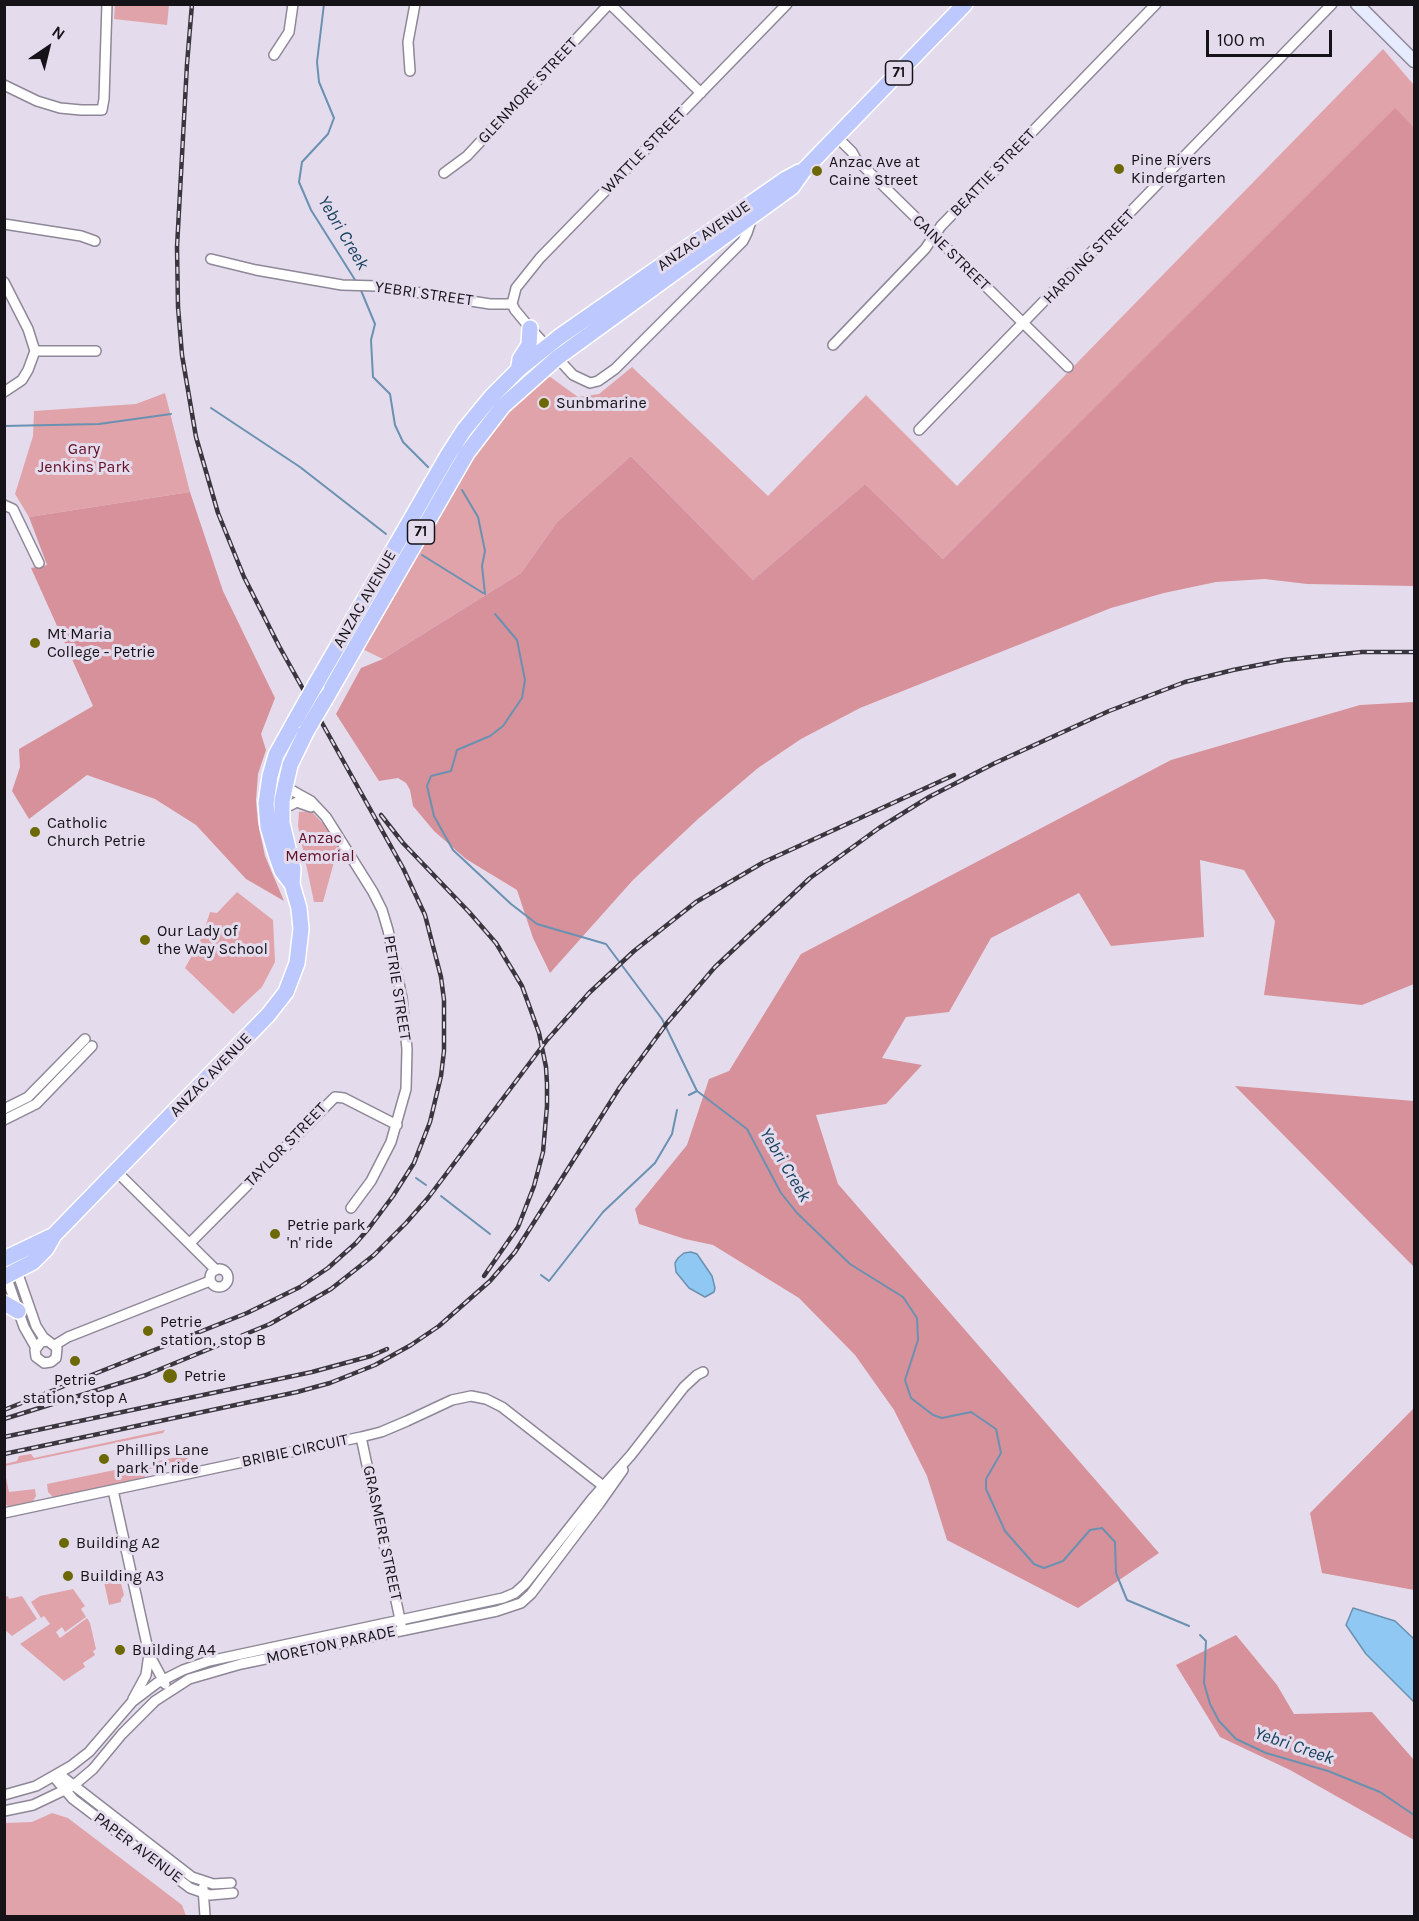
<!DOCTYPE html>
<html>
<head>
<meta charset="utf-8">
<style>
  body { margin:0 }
  #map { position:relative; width:1419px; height:1921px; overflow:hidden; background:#e4dced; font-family:Karla,sans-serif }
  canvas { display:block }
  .frame { position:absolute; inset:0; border:6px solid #151218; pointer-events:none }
  .north { position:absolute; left:18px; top:18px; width:60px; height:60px; -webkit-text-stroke:4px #e4dced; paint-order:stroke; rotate:35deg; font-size:16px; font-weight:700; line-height:24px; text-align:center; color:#151218 }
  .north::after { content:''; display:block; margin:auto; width:21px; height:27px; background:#151218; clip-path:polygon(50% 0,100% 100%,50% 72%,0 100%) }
  .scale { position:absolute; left:1206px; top:30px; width:126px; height:27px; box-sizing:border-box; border:3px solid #151218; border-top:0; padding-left:8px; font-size:18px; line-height:21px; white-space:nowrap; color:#151218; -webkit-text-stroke:4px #e4dced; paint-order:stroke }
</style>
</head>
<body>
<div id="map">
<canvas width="1419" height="1921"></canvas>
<div class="frame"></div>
<div class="north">N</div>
<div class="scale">100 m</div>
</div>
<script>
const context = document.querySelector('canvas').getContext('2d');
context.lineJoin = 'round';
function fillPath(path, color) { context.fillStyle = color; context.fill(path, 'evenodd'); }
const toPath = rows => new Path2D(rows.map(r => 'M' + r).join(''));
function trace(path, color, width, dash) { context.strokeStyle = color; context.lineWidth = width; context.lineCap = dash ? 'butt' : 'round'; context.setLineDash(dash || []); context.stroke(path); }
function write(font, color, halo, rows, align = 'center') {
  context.font = font + ' Karla,sans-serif'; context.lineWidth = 6; context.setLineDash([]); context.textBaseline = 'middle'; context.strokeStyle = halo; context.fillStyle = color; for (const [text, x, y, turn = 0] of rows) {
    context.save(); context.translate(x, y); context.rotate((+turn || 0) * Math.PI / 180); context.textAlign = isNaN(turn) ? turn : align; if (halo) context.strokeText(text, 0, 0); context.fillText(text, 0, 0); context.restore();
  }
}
const green = toPath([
  [115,5,169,5,167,25,114,19],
  [1383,49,1414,85,1414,127,1395,109,943,559,865,484,753,580,631,456,557,522,521,573,383,659,360,648,483,440,521,400,549,376,578,397,599,394,632,367,768,496,866,395,957,486],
  [165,393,190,492,29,517,15,494,33,436,34,411,136,404],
  [311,811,335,836,341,848,334,862,323,902,314,902,298,826,299,812],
  [237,892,273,920,275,962,262,987,233,1014,185,968,202,937,210,912,217,913],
  [165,1430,163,1433,5,1466,5,1464,17,1461,19,1456,31,1454,34,1458],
  [187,1455,188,1462,149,1469,149,1473,143,1478,59,1497,53,1497,48,1492,47,1484],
  [4,1468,9,1492,35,1489,36,1496,33,1501,9,1507,5,1504],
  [119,1576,124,1595,121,1599,121,1602,109,1605,104,1582],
  [73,1589,85,1606,81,1609,86,1617,65,1632,62,1627,56,1632,60,1638,87,1618,90,1623,96,1649,93,1651,95,1655,83,1663,85,1667,64,1681,20,1644,50,1624,44,1616,41,1618,31,1602,40,1596],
  [8,1596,9,1599,22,1596,37,1619,12,1636,5,1630,5,1597],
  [52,1813,68,1818,182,1905,186,1916,5,1916,4,1823,32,1822]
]);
const forest = toPath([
  [1395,108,1414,127,1414,586,1307,584,1265,579,1216,582,1164,593,1111,608,860,708,801,739,758,768,698,819,633,880,550,973,533,938,517,890,466,859,434,831,413,806,410,790,406,783,398,778,379,781,336,714,361,668,383,659,521,573,557,522,631,456,753,580,865,484,943,559],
  [190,492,223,591,275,698,261,734,266,750,258,774,256,800,258,823,265,856,284,901,246,879,196,825,155,799,87,775,29,819,12,791,20,767,19,749,93,706,31,568,47,565,29,517],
  [1414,702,1414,984,1362,1005,1264,995,1275,921,1244,870,1200,860,1204,937,1111,946,1079,893,991,938,949,1012,906,1017,882,1058,922,1065,886,1104,816,1115,838,1184,1159,1553,1078,1608,947,1540,927,1476,894,1410,855,1355,799,1298,713,1245,685,1239,639,1224,635,1209,687,1145,709,1079,729,1071,801,954,1171,760,1360,705],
  [1235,1086,1414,1101,1414,1267],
  [1414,1408,1414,1590,1322,1573,1310,1513],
  [1236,1635,1277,1685,1294,1714,1372,1712,1414,1760,1414,1840,1290,1770,1220,1737,1176,1665]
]);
const water = toPath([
  [691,1252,697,1254,712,1276,715,1288,714,1292,705,1297,689,1288,676,1272,675,1263,678,1258,684,1253,691,1252],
  [1353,1608,1395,1621,1414,1639,1414,1702,1366,1654,1346,1625,1353,1608]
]);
const stream = toPath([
  [324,4,317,62,319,82,334,118,328,134,302,162,299,182,311,210,357,283],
  [360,288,375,324,371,340,373,377,390,394,395,425,403,442,428,467],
  [211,408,300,467,386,534],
  [4,426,99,424,171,414],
  [462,490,478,517,485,551,482,566,485,594],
  [422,555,483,593],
  [495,614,517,640,525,680,522,698,503,726,490,736,457,750,451,771,431,776,427,786,434,816,453,850,511,904,537,924,606,944,662,1019,697,1091,747,1129,781,1193,797,1213,850,1264,903,1297,917,1318,918,1340,905,1380,911,1398,933,1415,942,1418,971,1412,996,1429,1001,1453,986,1479,986,1489,1005,1531,1034,1564,1044,1568,1063,1561,1090,1530,1102,1528,1115,1542,1116,1573,1127,1600,1189,1626],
  [689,1095,697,1091],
  [416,1178,426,1185],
  [441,1196,490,1234],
  [541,1275,549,1281,603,1212,655,1163,672,1134,677,1110],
  [1200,1635,1206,1641,1204,1683,1210,1704,1219,1721,1236,1739,1266,1753,1328,1771,1380,1792,1414,1815]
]);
const minor = toPath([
  [610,4,701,93],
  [274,55,289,32,293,4],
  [410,71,408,42,415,4],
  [4,85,37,101,60,108,81,110,102,110,104,99,107,4],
  [837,137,852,152,856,159,1068,367],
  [444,173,467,156,609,4],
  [4,224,81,236,95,241],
  [211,259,256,270,342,285,377,286,490,304,512,304],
  [4,282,28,329,35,351,28,370,22,380,4,392],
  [512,304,516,288,540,258,787,4],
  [512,304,515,310,530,328,573,375,590,383,598,381,615,369,743,241,747,233,752,218],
  [833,345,925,249,941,226,1156,4],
  [35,351,96,351],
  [919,430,1332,4],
  [4,505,13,509,39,563],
  [281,791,293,791,300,795,311,801,326,817,373,892,382,910,388,930,402,998,407,1049,406,1089,391,1142,371,1181,351,1208],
  [282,812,287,807,297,802,311,807],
  [4,1109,28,1097,85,1039],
  [4,1120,36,1104,92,1046],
  [116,1171,216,1270],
  [190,1243,335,1097,344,1098,397,1125],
  [12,1257,36,1326,43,1337,57,1348,56,1358,51,1362,44,1363,36,1357,35,1350,41,1342,48,1341],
  '210 1278a9 9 0 1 1 18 0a9 9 0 1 1-18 0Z',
  [5,1273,24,1327,36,1348],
  [55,1345,68,1337,210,1281],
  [361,1437,401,1624],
  [113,1490,149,1654,146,1675,133,1699],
  [4,1513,361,1437,381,1432,407,1421,452,1400,471,1396,486,1399,502,1407,607,1489],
  [149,1654,165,1684],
  [59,1774,192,1877,213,1884,231,1883],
  [54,1777,73,1799,190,1888,210,1895,233,1893],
  [4,1795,36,1786,71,1766,89,1752,132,1702,157,1683,183,1670,209,1661,503,1598,515,1593,525,1584,592,1499,631,1455,684,1387,697,1375,703,1372],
  [4,1811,33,1805,73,1786,93,1769,122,1734,155,1701,189,1679,241,1664,497,1611,521,1603,531,1594,599,1504,623,1470],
  [203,1888,205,1916]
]);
const secondary = toPath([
  [1357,4,1414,61]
]);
const trunk = toPath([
  [519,366,520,359,529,345,530,328],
  [317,682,448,455,464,430,492,396,519,369,559,337,786,179,799,172],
  [326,698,467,453,503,406,557,358,792,187,804,170,965,4],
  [292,884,282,871,276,854,268,827,266,803,270,776,276,755,295,721],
  [4,1259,54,1235],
  [4,1277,33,1262,46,1249,54,1235,268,1015,286,992,297,963,301,929,299,908,292,884,293,869,282,823,282,801,290,765,306,732],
  [4,1303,18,1311]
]);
const rail = toPath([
  [381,815,403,843,469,912,496,943,522,986,539,1033,546,1067,547,1084,547,1106,543,1152,534,1186,518,1227,484,1276],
  [4,1410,247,1313,300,1287,328,1268,356,1243,369,1228,393,1196,414,1163,430,1122,441,1076,444,1051,444,1000,441,977,425,915,403,868,279,646,244,577,218,513,196,437,182,355,178,307,177,247,187,64,192,4],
  [4,1419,146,1375,270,1324,331,1289,374,1255,406,1223,428,1198,547,1040,589,993,634,951,696,902,764,862,954,775],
  [4,1437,312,1372,371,1356,387,1349],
  [4,1454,297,1392,330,1383,375,1365,411,1345,439,1326,490,1281,515,1252,620,1087,667,1023,715,967,810,878,879,828,929,797,995,763,1109,711,1185,682,1233,670,1284,660,1362,652,1414,652]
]);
const trunkBridge = toPath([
  [295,721,317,682],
  [306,732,326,698]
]);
const markers = [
  [1119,169,6,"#6c6904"],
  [817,171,6,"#6c6904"],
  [544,403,6,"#6c6904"],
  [35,643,6,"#6c6904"],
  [35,832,6,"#6c6904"],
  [145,940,6,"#6c6904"],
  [275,1234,6,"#6c6904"],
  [148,1331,6,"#6c6904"],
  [75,1361,6,"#6c6904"],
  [170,1376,8,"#6c6904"],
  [104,1459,6,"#6c6904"],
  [64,1543,6,"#6c6904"],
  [68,1576,6,"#6c6904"],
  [120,1650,6,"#6c6904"]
];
const shields = [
  [899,73,27],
  [421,532,27]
];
const shieldNames = [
  ["71",899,73],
  ["71",421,532]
];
const streetNames = [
  ["GLENMORE STREET",528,91,-47],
  ["WATTLE STREET",644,151,-46],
  ["BEATTIE STREET",993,173,-46],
  ["ANZAC AVENUE",704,236,-35],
  ["CAINE STREET",951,253,44],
  ["HARDING STREET",1089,257,-46],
  ["YEBRI STREET",424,294,8],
  ["ANZAC AVENUE",365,599,-60],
  ["PETRIE STREET",397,988,81],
  ["ANZAC AVENUE",211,1075,-46],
  ["TAYLOR STREET",286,1145,-46],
  ["BRIBIE CIRCUIT",295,1451,-12],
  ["GRASMERE STREET",382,1533,78],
  ["MORETON PARADE",331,1645,-12],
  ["PAPER AVENUE",138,1848,37]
];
const poiNames = [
  ["Pine Rivers",1131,160],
  ["Kindergarten",1131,178],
  ["Anzac Ave at",829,162],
  ["Caine Street",829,180],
  ["Sunbmarine",556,403],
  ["Mt Maria",47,634],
  ["College - Petrie",47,652],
  ["Catholic",47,823],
  ["Church Petrie",47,841],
  ["Our Lady of",157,931],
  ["the Way School",157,949],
  ["Petrie park",287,1225],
  ["'n' ride",287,1243],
  ["Petrie",160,1322],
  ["station, stop B",160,1340],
  ["Petrie",184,1376],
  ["Petrie",75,1380,"center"],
  ["station, stop A",75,1398,"center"],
  ["Phillips Lane",116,1450],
  ["park 'n' ride",116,1468],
  ["Building A2",76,1543],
  ["Building A3",80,1576],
  ["Building A4",132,1650]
];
const parkNames = [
  ["Gary",84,449],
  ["Jenkins Park",84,467],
  ["Anzac",320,838],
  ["Memorial",320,856]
];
const waterNames = [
  ["Yebri Creek",343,233,59],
  ["Yebri Creek",785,1165,59],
  ["Yebri Creek",1294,1746,19]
];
fillPath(green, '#e1a3aa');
fillPath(forest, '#d7919a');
fillPath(water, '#8fc8f2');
trace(water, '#6a91b1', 1.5);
trace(stream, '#6a91b1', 2);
trace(minor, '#8e8797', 12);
trace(secondary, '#8e8797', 15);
trace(trunk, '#fff', 18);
trace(minor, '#fff', 9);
trace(secondary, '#e6ebfe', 12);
trace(trunk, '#bcc8fe', 15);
trace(rail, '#3a363e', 4.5);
trace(rail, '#e4dced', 2, [7]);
trace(trunkBridge, '#fff', 18, []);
trace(trunkBridge, '#bcc8fe', 15);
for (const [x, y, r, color] of markers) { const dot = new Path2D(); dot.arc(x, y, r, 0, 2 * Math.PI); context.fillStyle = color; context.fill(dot); trace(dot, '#e4dced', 2); }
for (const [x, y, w] of shields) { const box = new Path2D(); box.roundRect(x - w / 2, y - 12, w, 24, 4.5); context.fillStyle = '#e4dced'; context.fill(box); trace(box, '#151218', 1.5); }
write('bold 15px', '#151218', null, shieldNames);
write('16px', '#151218', '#e4dced', streetNames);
write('16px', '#151218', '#e4dced', poiNames, 'left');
write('16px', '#610e25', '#e4dced', parkNames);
write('italic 18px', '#16415e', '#e4dced', waterNames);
</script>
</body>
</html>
